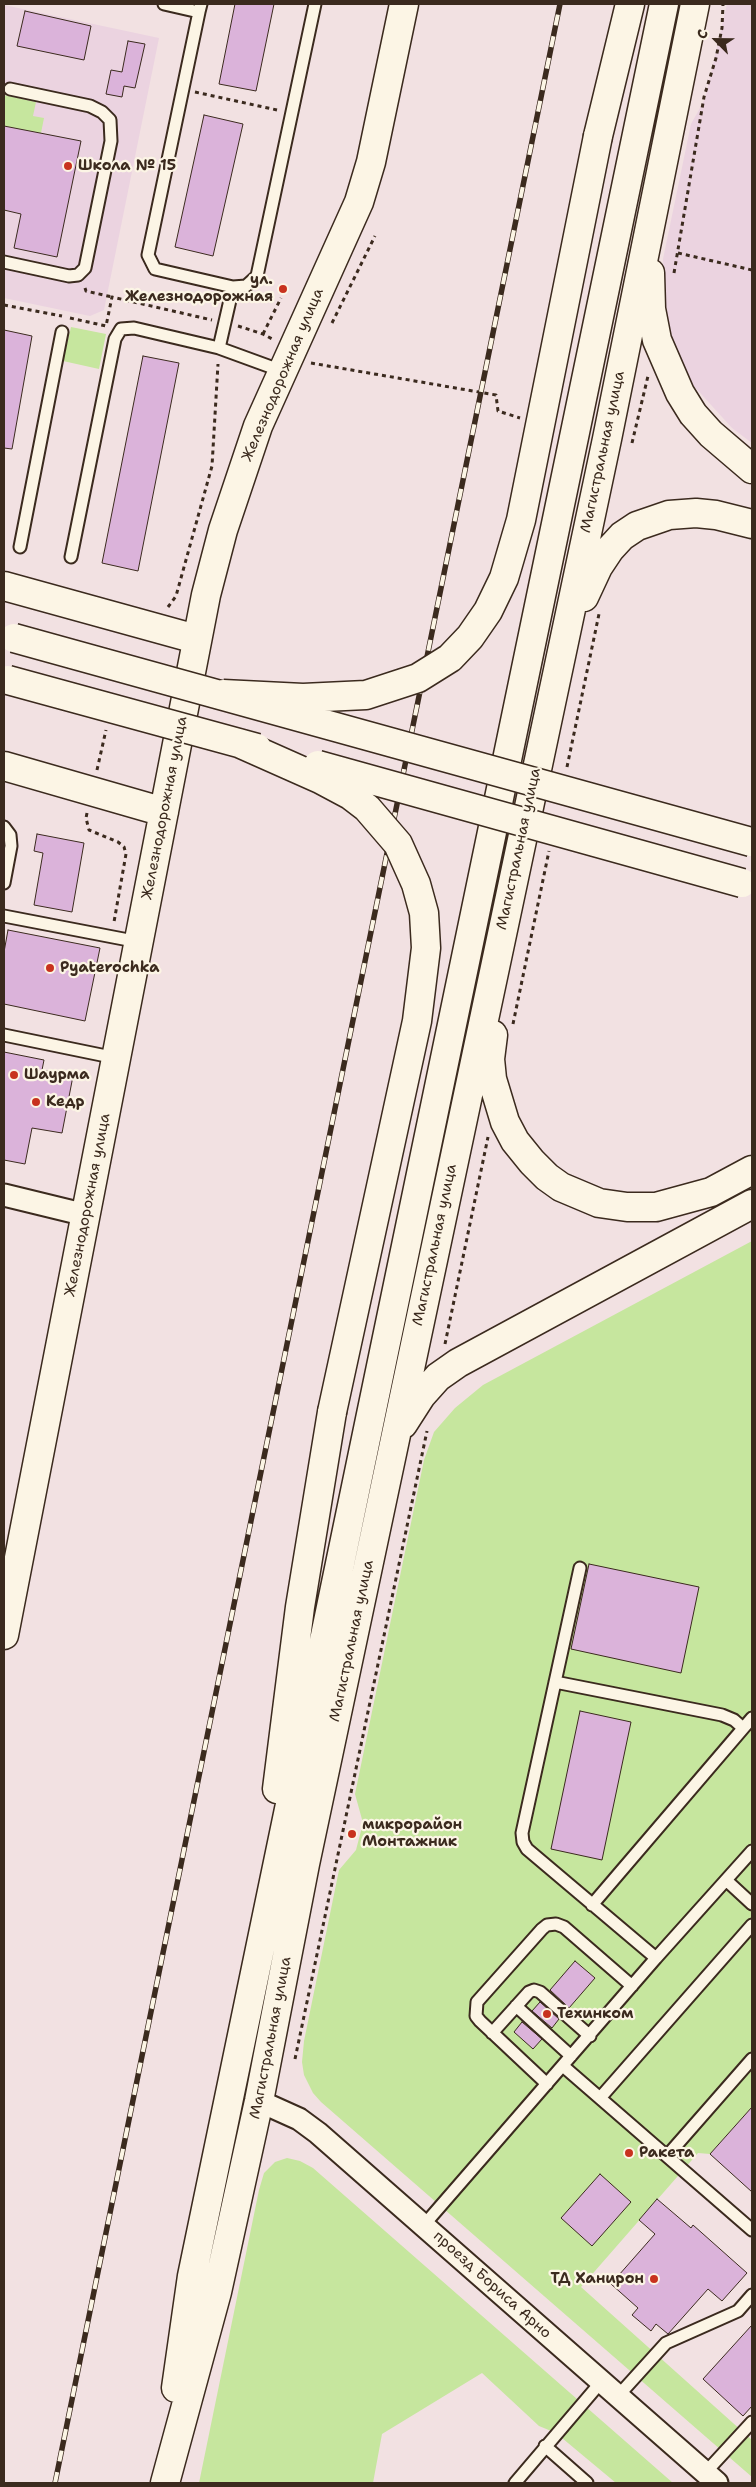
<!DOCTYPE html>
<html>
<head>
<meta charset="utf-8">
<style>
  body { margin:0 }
  #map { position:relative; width:756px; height:2487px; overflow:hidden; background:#f2e1e2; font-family:"Shantell Sans",sans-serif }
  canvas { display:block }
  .frame { position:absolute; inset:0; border:5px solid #3b2a1e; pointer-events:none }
  .north { position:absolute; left:691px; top:15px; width:50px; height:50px; -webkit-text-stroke:4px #fcf5e5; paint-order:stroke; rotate:293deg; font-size:14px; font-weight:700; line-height:20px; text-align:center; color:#3b2a1e }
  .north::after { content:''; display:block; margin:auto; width:18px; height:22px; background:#3b2a1e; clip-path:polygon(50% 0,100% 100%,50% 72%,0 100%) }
</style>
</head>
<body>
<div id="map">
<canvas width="756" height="2487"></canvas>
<div class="frame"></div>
<div class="north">С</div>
</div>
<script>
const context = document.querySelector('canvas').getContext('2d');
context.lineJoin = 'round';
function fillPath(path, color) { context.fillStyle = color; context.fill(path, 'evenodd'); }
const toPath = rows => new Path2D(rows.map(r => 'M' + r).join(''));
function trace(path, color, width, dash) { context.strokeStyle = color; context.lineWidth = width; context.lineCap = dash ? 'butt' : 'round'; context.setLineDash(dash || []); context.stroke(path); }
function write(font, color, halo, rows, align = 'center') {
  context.font = font + ' "Shantell Sans",sans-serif'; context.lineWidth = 4.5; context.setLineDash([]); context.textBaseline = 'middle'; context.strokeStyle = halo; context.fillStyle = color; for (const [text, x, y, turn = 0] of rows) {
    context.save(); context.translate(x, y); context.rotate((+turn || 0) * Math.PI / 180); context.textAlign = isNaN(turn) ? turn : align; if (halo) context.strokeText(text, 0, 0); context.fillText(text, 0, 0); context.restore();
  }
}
const built = toPath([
  [727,4,752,4,752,443,732,428,692,384,672,338,664,297,663,259,691,124,705,99],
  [4,5,159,38,104,310,90,316,4,298]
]);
const green = toPath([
  [4,95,36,102,33,116,44,118,41,133,4,126],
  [71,327,106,334,99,369,63,361],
  [752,1241,752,2107,710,2154,698,2153,581,2287,752,2440,752,2477,321,2102,313,2093,304,2075,302,2062,304,2041,339,1870,356,1850,363,1823,355,1794,424,1460,434,1432,455,1408,483,1385],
  [287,2158,300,2161,313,2168,673,2483,616,2483,556,2433,539,2426,482,2373,382,2434,373,2483,199,2483,259,2190,264,2173,275,2162]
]);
const building = toPath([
  [235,4,274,4,256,91,219,84,235,4],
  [25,11,91,26,84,60,17,46,25,11],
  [128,41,145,44,135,88,124,86,122,97,106,94,111,70,122,72,128,41],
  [204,115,243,124,213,256,175,247,204,115],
  [4,126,81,141,57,257,14,248,21,214,4,210,4,126],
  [4,330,32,336,12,449,4,448,4,330],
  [143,356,179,363,138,571,102,563,143,356],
  [37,834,84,843,72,912,34,905,43,853,34,851,37,834],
  [8,930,100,948,85,1021,4,1004,4,952,8,930],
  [4,1052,44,1060,42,1070,73,1076,62,1133,32,1128,25,1164,4,1160,4,1052],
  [589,1564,699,1587,681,1673,571,1649,589,1564],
  [580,1711,631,1722,602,1860,551,1849,580,1711],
  [575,1961,595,1978,569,2008,550,1990,575,1961],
  [540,2002,559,2019,552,2028,532,2011,540,2002],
  [522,2022,542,2039,533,2049,514,2032,522,2022],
  [752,2107,752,2192,710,2154,752,2107],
  [600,2174,631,2202,592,2246,561,2218,600,2174],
  [657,2199,691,2228,693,2225,747,2273,722,2301,708,2289,668,2334,656,2324,651,2331,632,2315,638,2308,611,2284,655,2234,639,2220,657,2199],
  [752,2325,752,2406,743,2416,703,2379,752,2325]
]);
const path = toPath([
  [195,92,277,110],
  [678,253,752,270],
  [674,273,704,97,716,58,722,28,723,4],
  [85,288,86,291,112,297],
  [4,305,62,316],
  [70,318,106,326,112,297,212,320],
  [332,323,375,236],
  [238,326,263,334,274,340],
  [263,334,281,298],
  [311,363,496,395,498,411,520,418],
  [632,443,648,376],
  [168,607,176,596,212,466,218,364],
  [567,767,599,614],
  [97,770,106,730],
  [87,813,86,818,89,830,118,842,124,847,126,854,114,922],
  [513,1024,549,851],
  [445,1344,488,1137],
  [295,2059,427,1431]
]);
const lane = toPath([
  [164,4,199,12,201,4],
  [199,12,148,255,155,269,233,287,219,348],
  [4,262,69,276,78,275,85,268,111,141,110,120,102,112,90,106,10,89],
  [233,287,246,286,257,276,315,4],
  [20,547,62,332],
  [71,557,115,339,121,329,134,328,219,348,282,371],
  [4,827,10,835,11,846,4,883],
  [4,916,139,942],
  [4,1035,116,1058],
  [555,1682,722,1715,734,1720,743,1728],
  [726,1880,752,1904],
  [592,1905,752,1718],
  [656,1958,752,1851],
  [516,2006,571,2056],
  [492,2033,529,1992,534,1990,540,1992,590,2036],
  [563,2066,752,2230],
  [547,2084,480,2021,476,2016,477,2002,542,1929,547,1925,556,1924,564,1927,632,1986],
  [600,2098,752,1925],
  [667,2156,752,2059],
  [424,2225,656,1958,527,1849,523,1842,522,1833,580,1568],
  [618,2396,666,2343,738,2311,752,2295],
  [545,2446,587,2483],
  [705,2473,752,2422],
  [515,2483,601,2382]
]);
const street = toPath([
  [4,1195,86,1215],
  [259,2101,299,2119,318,2133,717,2483]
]);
const secondary = toPath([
  [598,136,630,4],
  [650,273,651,309,657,340,680,393,693,414,711,434,752,469],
  [4,586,196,639],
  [584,597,598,567,610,549,622,536,637,526,669,515,696,513,716,515,752,524],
  [4,766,164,812],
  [493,1035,490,1059,492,1079,505,1122,515,1141,532,1162,547,1177,561,1187,599,1203,627,1207,656,1207,711,1192,752,1170],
  [403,1424,421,1396,438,1377,458,1363,752,1204],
  [4,1635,206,595,223,530,258,426,359,202,371,162,404,4],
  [277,1789,300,1607,332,1412],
  [176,2388,192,2276,664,4],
  [165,2483,217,2292,259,2101,305,1864,607,439,695,4]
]);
const rail = toPath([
  [55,2483,560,4]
]);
const secondaryBridge = toPath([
  [14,638,751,842],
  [8,680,257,748],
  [223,694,303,698,366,695,418,678,450,658,470,637,488,611,504,578,521,520,598,136],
  [239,743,320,779,350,795,367,808,398,844,416,884,424,913,426,948,417,1021,332,1412],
  [318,765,742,883]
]);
const markers = [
  [68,166,5,"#c8321e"],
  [283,289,5,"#c8321e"],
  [50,968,5,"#c8321e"],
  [14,1075,5,"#c8321e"],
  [36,1102,5,"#c8321e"],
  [352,1834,5,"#c8321e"],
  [547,2014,5,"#c8321e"],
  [629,2153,5,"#c8321e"],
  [654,2279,5,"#c8321e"]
];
const poiNames = [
  ["Школа № 15",78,166],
  ["ул.",273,280,"right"],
  ["Железнодорожная",273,297,"right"],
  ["Pyaterochka",60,968],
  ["Шаурма",24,1075],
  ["Кедр",46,1102],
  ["микрорайон",362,1825],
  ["Монтажник",362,1842],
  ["Техинком",557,2014],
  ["Ракета",639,2153],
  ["ТД Ханирон",644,2279,"right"]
];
const streetNames = [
  ["Железнодорожная улица",283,375,-67],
  ["Магистральная улица",603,452,-78],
  ["Железнодорожная улица",165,808,-79],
  ["Магистральная улица",519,849,-78],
  ["Железнодорожная улица",88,1205,-79],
  ["Магистральная улица",435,1245,-78],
  ["Магистральная улица",352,1641,-78],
  ["Магистральная улица",271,2038,-79],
  ["проезд Бориса Арно",492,2285,42]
];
fillPath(built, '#ebd3e0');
fillPath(green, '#c6e69e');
fillPath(building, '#dbb3da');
trace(building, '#3b2a1e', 1);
trace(lane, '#3b2a1e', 15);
trace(street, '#3b2a1e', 25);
trace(secondary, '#3b2a1e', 31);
trace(path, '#3b2a1e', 3, [4, 4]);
trace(lane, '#fcf5e5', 11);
trace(street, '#fcf5e5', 21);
trace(secondary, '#fcf5e5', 28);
trace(rail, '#3b2a1e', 5.5);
trace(rail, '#fcf5e5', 4, [11]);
trace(secondaryBridge, '#3b2a1e', 31, []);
trace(secondaryBridge, '#fcf5e5', 28);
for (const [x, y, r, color] of markers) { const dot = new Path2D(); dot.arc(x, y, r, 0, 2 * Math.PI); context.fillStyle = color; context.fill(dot); trace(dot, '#fcf5e5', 2); }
write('bold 15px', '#3b2a1e', '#fcf5e5', poiNames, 'left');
write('15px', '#3b2a1e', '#fcf5e5', streetNames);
</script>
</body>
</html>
